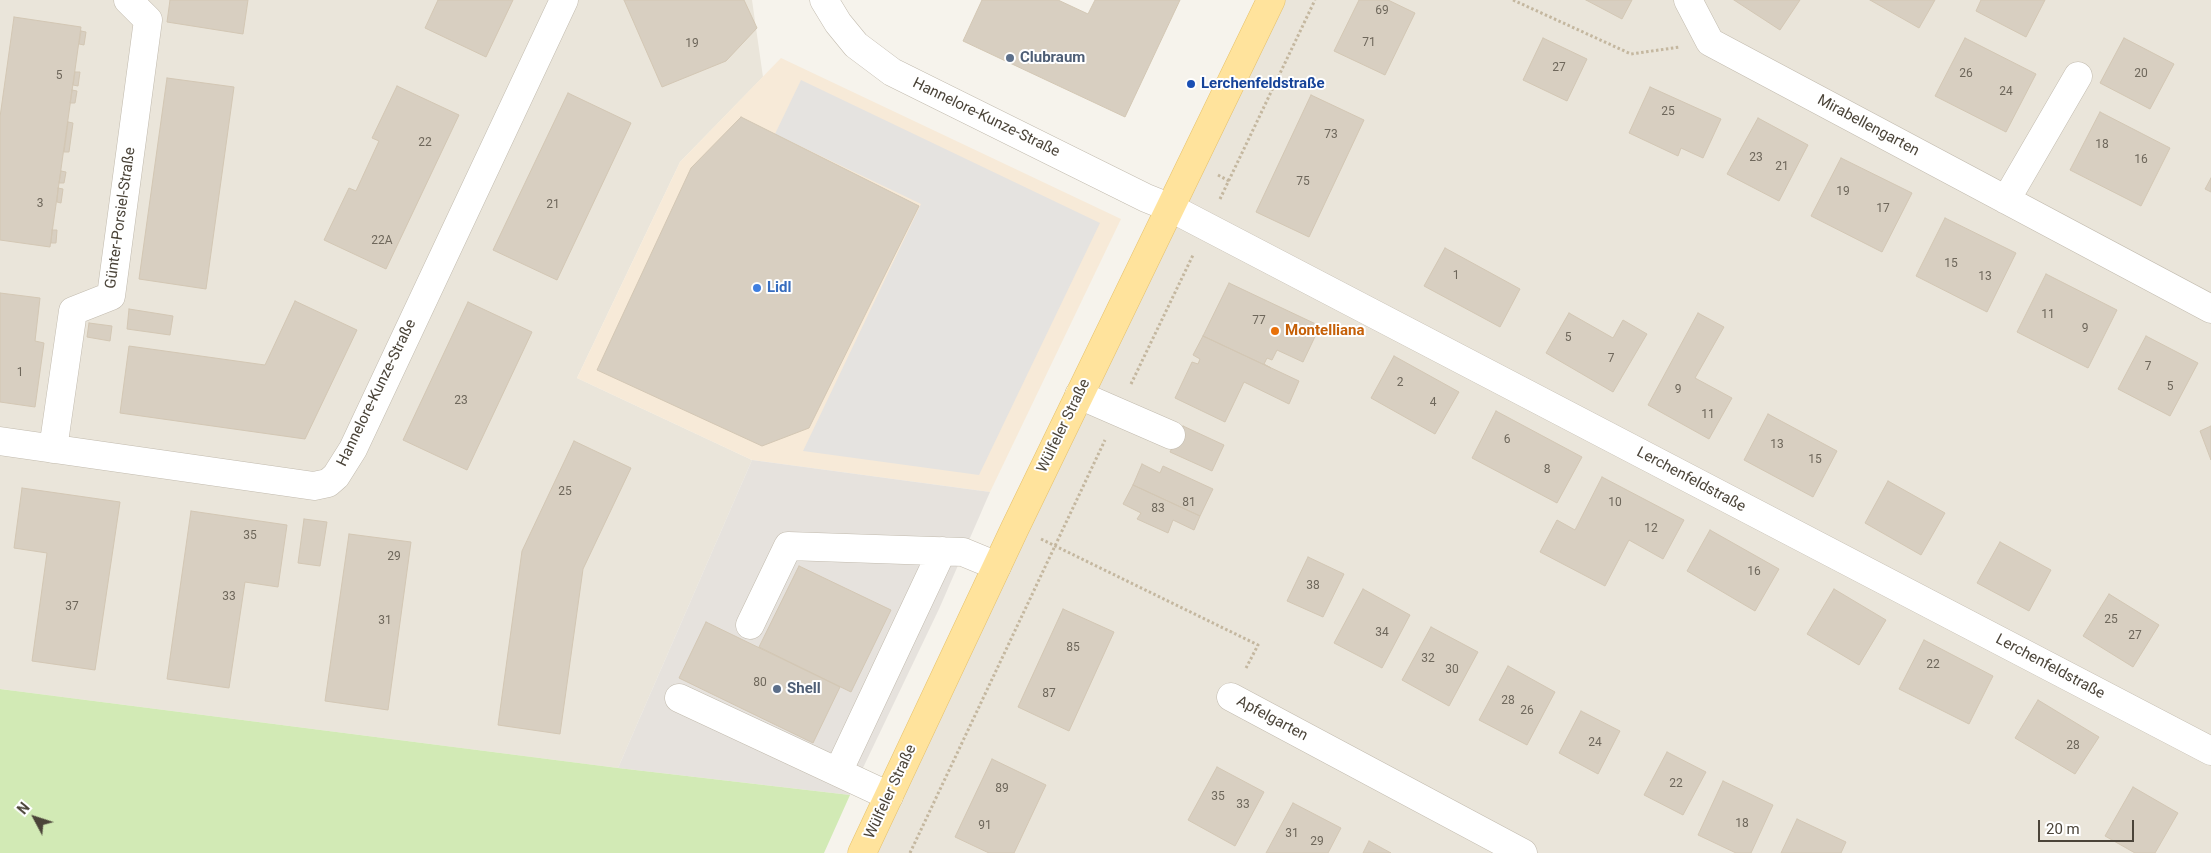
<!DOCTYPE html>
<html>
<head>
<meta charset="utf-8">
<style>
  body { margin:0 }
  #map { position:relative; width:2211px; height:853px; overflow:hidden; background:#f6f3ec; font-family:Roboto,sans-serif }
  canvas { display:block }
  .north { position:absolute; left:10px; top:793px; width:50px; height:50px; -webkit-text-stroke:4px #fff; paint-order:stroke; rotate:310deg; font-size:14px; font-weight:700; line-height:20px; text-align:center; color:#4b4439 }
  .north::after { content:''; display:block; margin:auto; width:18px; height:22px; background:#4b4439; clip-path:polygon(50% 0,100% 100%,50% 72%,0 100%) }
  .scale { position:absolute; left:2038px; top:820px; width:96px; height:22px; box-sizing:border-box; border:2px solid #4b4439; border-top:0; padding-left:6px; font-size:15px; line-height:18px; white-space:nowrap; color:#4b4439; -webkit-text-stroke:4px #fff; paint-order:stroke }
</style>
</head>
<body>
<div id="map">
<canvas width="2211" height="853"></canvas>
<div class="north">N</div>
<div class="scale">20 m</div>
</div>
<script>
const context = document.querySelector('canvas').getContext('2d');
context.lineJoin = 'round';
function fillPath(path, color) { context.fillStyle = color; context.fill(path, 'evenodd'); }
const toPath = rows => new Path2D(rows.map(r => 'M' + r).join(''));
function trace(path, color, width, dash) { context.strokeStyle = color; context.lineWidth = width; context.lineCap = dash ? 'butt' : 'round'; context.setLineDash(dash || []); context.stroke(path); }
function write(font, color, halo, rows, align = 'center') {
  context.font = font + ' Roboto,sans-serif'; context.lineWidth = 4; context.setLineDash([]); context.textBaseline = 'middle'; context.strokeStyle = halo; context.fillStyle = color; for (const [text, x, y, turn = 0] of rows) {
    context.save(); context.translate(x, y); context.rotate((+turn || 0) * Math.PI / 180); context.textAlign = isNaN(turn) ? turn : align; if (halo) context.strokeText(text, 0, 0); context.fillText(text, 0, 0); context.restore();
  }
}
const residential = toPath([
  [0,0,752,0,763,77,680,162,577,378,752,460,618,768,0,689],
  [1270,0,2211,0,2211,853,865,853]
]);
const commercial = toPath([
  [781,58,1121,219,990,492,752,460,577,378,680,162]
]);
const industrial = toPath([
  [752,460,990,492,939,609,850,795,618,768]
]);
const green = toPath([
  [0,689,618,768,850,795,824,853,0,853]
]);
const parking = toPath([
  [801,80,1100,223,979,475,803,451,921,204,775,134]
]);
const building = toPath([
  [170,0,248,0,243,34,167,22,170,0],
  [438,0,513,0,486,57,425,28,438,0],
  [624,0,744,0,757,28,726,61,662,87,624,0],
  [982,0,1058,0,1088,14,1095,0,1180,0,1125,117,963,41,982,0],
  [1359,0,1388,0,1415,13,1385,75,1334,51,1359,0],
  [1586,0,1632,0,1622,19,1586,0],
  [1734,0,1800,0,1780,30,1734,0],
  [1870,0,1935,0,1919,28,1870,0],
  [1981,0,2045,0,2026,37,1976,11,1981,0],
  [14,17,81,27,50,247,0,240,0,117,14,17],
  [81,31,86,32,84,45,79,44,81,31],
  [1543,38,1587,59,1567,101,1523,80,1543,38],
  [1965,38,2036,74,2006,132,1935,96,1965,38],
  [2124,38,2174,64,2150,109,2100,83,2124,38],
  [75,72,80,72,78,86,73,85,75,72],
  [167,78,234,87,206,289,139,279,167,78],
  [397,86,459,115,386,269,324,240,349,188,356,191,379,141,372,138,397,86],
  [1650,87,1721,119,1703,158,1681,148,1678,156,1629,133,1650,87],
  [72,90,77,91,75,103,70,103,72,90],
  [568,93,631,123,557,280,493,250,568,93],
  [1311,95,1364,120,1309,237,1256,212,1311,95],
  [2100,112,2170,148,2141,206,2070,170,2100,112],
  [741,117,919,206,809,428,762,446,597,370,691,168,741,117],
  [1758,118,1808,145,1779,201,1727,174,1758,118],
  [68,122,73,123,69,152,64,152,68,122],
  [1841,158,1912,193,1882,252,1811,216,1841,158],
  [61,171,66,172,64,183,59,183,61,171],
  [2211,178,2211,192,2205,189,2211,178],
  [58,188,63,189,61,203,57,202,58,188],
  [1945,218,2016,253,1987,312,1916,276,1945,218],
  [52,230,57,230,56,243,51,243,52,230],
  [1445,248,1520,289,1500,327,1424,286,1445,248],
  [2046,274,2117,310,2088,368,2017,332,2046,274],
  [1229,283,1320,326,1303,362,1277,350,1272,360,1267,358,1264,364,1271,368,1203,336,1229,283],
  [0,293,40,298,35,341,44,343,35,407,0,402,0,293],
  [295,301,357,330,305,439,120,413,129,346,265,365,295,301],
  [468,302,532,332,467,470,403,440,468,302],
  [129,309,173,316,170,335,127,329,129,309],
  [1569,313,1613,338,1623,320,1647,334,1613,392,1546,353,1569,313],
  [1698,313,1724,327,1695,378,1732,398,1709,439,1648,405,1698,313],
  [89,323,112,326,110,341,87,337,89,323],
  [1203,336,1299,381,1289,404,1244,382,1225,422,1175,398,1192,362,1198,364,1200,359,1193,355,1203,336],
  [2146,336,2198,363,2170,416,2118,389,2146,336],
  [1394,356,1459,392,1435,434,1371,398,1394,356],
  [1496,411,1582,457,1557,503,1472,458,1496,411],
  [1768,414,1837,451,1813,497,1744,460,1768,414],
  [1183,426,1224,445,1212,471,1170,452,1183,426],
  [2211,426,2211,460,2200,431,2211,426],
  [574,441,631,468,583,569,560,734,498,725,522,551,574,441],
  [1142,464,1160,473,1163,466,1213,489,1200,516,1133,485,1142,464],
  [1602,477,1684,520,1663,559,1629,540,1605,586,1540,552,1557,520,1575,530,1602,477],
  [1888,481,1945,513,1921,555,1865,523,1888,481],
  [1133,485,1200,516,1194,530,1173,520,1168,533,1137,519,1141,513,1123,504,1133,485],
  [22,488,120,502,95,670,32,661,47,553,14,548,22,488],
  [191,511,287,525,278,587,245,582,229,688,167,679,191,511],
  [304,519,327,522,320,566,298,563,304,519],
  [1710,530,1779,569,1755,611,1687,571,1710,530],
  [349,534,411,542,388,710,325,701,349,534],
  [2000,542,2051,570,2029,611,1977,583,2000,542],
  [1308,557,1344,574,1323,617,1287,601,1308,557],
  [799,566,891,610,851,692,759,647,799,566],
  [1363,589,1410,615,1382,668,1334,643,1363,589],
  [1834,589,1886,620,1859,665,1807,634,1834,589],
  [2109,594,2159,625,2133,667,2083,636,2109,594],
  [1063,609,1114,632,1069,731,1018,707,1063,609],
  [706,622,840,687,813,743,679,678,706,622],
  [1431,627,1478,652,1449,706,1402,680,1431,627],
  [1924,640,1993,676,1969,724,1899,689,1924,640],
  [1508,666,1555,692,1527,745,1479,720,1508,666],
  [2038,700,2099,737,2075,774,2015,738,2038,700],
  [1581,711,1620,731,1598,774,1559,753,1581,711],
  [1667,752,1706,772,1683,815,1644,795,1667,752],
  [992,759,1046,785,1014,853,989,853,955,837,992,759],
  [1217,767,1264,792,1235,846,1188,820,1217,767],
  [1723,781,1773,805,1751,853,1736,853,1698,835,1723,781],
  [2133,787,2178,813,2155,853,2135,853,2105,836,2133,787],
  [1293,803,1341,828,1328,853,1266,853,1293,803],
  [1797,819,1846,842,1841,853,1781,853,1797,819],
  [1369,841,1391,853,1363,853,1369,841]
]);
const path = toPath([
  [1513,0,1631,54,1680,47],
  [1218,175,1229,181],
  [1220,199,1315,0],
  [1131,384,1193,255],
  [1041,539,1258,645,1245,670],
  [910,853,1105,440]
]);
const minor = toPath([
  [824,0,838,23,856,45,892,72,1146,198,1171,208,2211,751],
  [1688,0,1710,42,2211,309],
  [2006,200,2078,76],
  [1079,395,1171,435],
  [0,441,314,486,328,483,336,476,353,449,564,0],
  [53,449,73,311,111,296,148,20,128,0],
  [750,625,788,546,963,552,997,566],
  [1231,697,1523,853],
  [679,698,889,796],
  [838,772,942,551]
]);
const major = toPath([
  [862,853,1015,528,1271,0]
]);
const markers = [
  [1010,58,5,"#5c6f8a"],
  [1191,84,5,"#1a4fb4"],
  [757,288,5,"#3f7fe0"],
  [1275,331,5,"#e8710a"],
  [777,689,5,"#5c6f8a"]
];
const numberNames = [
  ["69",1382,11],
  ["71",1369,43],
  ["19",692,44],
  ["27",1559,68],
  ["26",1966,74],
  ["20",2141,74],
  ["5",59,76],
  ["24",2006,92],
  ["25",1668,112],
  ["73",1331,135],
  ["22",425,143],
  ["18",2102,145],
  ["23",1756,158],
  ["16",2141,160],
  ["21",1782,167],
  ["75",1303,182],
  ["19",1843,192],
  ["3",40,204],
  ["21",553,205],
  ["17",1883,209],
  ["22A",382,241],
  ["15",1951,264],
  ["1",1456,276],
  ["13",1985,277],
  ["11",2048,315],
  ["77",1259,321],
  ["9",2085,329],
  ["5",1568,338],
  ["7",1611,359],
  ["7",2148,367],
  ["1",20,373],
  ["2",1400,383],
  ["5",2170,387],
  ["9",1678,390],
  ["23",461,401],
  ["4",1433,403],
  ["11",1708,415],
  ["6",1507,440],
  ["13",1777,445],
  ["15",1815,460],
  ["8",1547,470],
  ["25",565,492],
  ["81",1189,503],
  ["10",1615,503],
  ["83",1158,509],
  ["12",1651,529],
  ["35",250,536],
  ["29",394,557],
  ["16",1754,572],
  ["38",1313,586],
  ["33",229,597],
  ["37",72,607],
  ["25",2111,620],
  ["31",385,621],
  ["34",1382,633],
  ["27",2135,636],
  ["85",1073,648],
  ["32",1428,659],
  ["22",1933,665],
  ["30",1452,670],
  ["80",760,683],
  ["87",1049,694],
  ["28",1508,701],
  ["26",1527,711],
  ["24",1595,743],
  ["28",2073,746],
  ["22",1676,784],
  ["89",1002,789],
  ["35",1218,797],
  ["33",1243,805],
  ["18",1742,824],
  ["91",985,826],
  ["31",1292,834],
  ["29",1317,842]
];
const serviceNames = [
  ["Clubraum",1020,58],
  ["Shell",787,689]
];
const transitNames = [
  ["Lerchenfeldstraße",1201,84]
];
const streetNames = [
  ["Hannelore-Kunze-Straße",986,118,26],
  ["Mirabellengarten",1868,126,28],
  ["Günter-Porsiel-Straße",121,218,-82],
  ["Hannelore-Kunze-Straße",377,393,-64],
  ["Wülfeler Straße",1064,426,-64],
  ["Lerchenfeldstraße",1691,480,28],
  ["Lerchenfeldstraße",2050,667,28],
  ["Apfelgarten",1272,719,28],
  ["Wülfeler Straße",891,792,-65]
];
const shopNames = [
  ["Lidl",767,288]
];
const foodNames = [
  ["Montelliana",1285,331]
];
fillPath(residential, '#eae5da');
fillPath(commercial, '#f7ead8');
fillPath(industrial, '#e6e2dd');
fillPath(green, '#d2eab5');
fillPath(parking, '#e5e3e0');
fillPath(building, '#d8cfc1');
trace(building, '#d3c7b4', 1);
trace(minor, '#c2bbae', 29);
trace(major, '#e6c16a', 29);
trace(path, '#c4b79f', 3, [2.5, 2.5]);
trace(minor, '#fff', 28);
trace(major, '#ffe39c', 28);
for (const [x, y, r, color] of markers) { const dot = new Path2D(); dot.arc(x, y, r, 0, 2 * Math.PI); context.fillStyle = color; context.fill(dot); trace(dot, '#fff', 2); }
write('12px', '#6e675b', null, numberNames);
write('bold 15px', '#4e5e75', '#fff', serviceNames, 'left');
write('bold 15px', '#164399', '#fff', transitNames, 'left');
write('15px', '#4b4439', '#fff', streetNames);
write('bold 15px', '#366cbe', '#fff', shopNames, 'left');
write('bold 15px', '#c56008', '#fff', foodNames, 'left');
</script>
</body>
</html>
